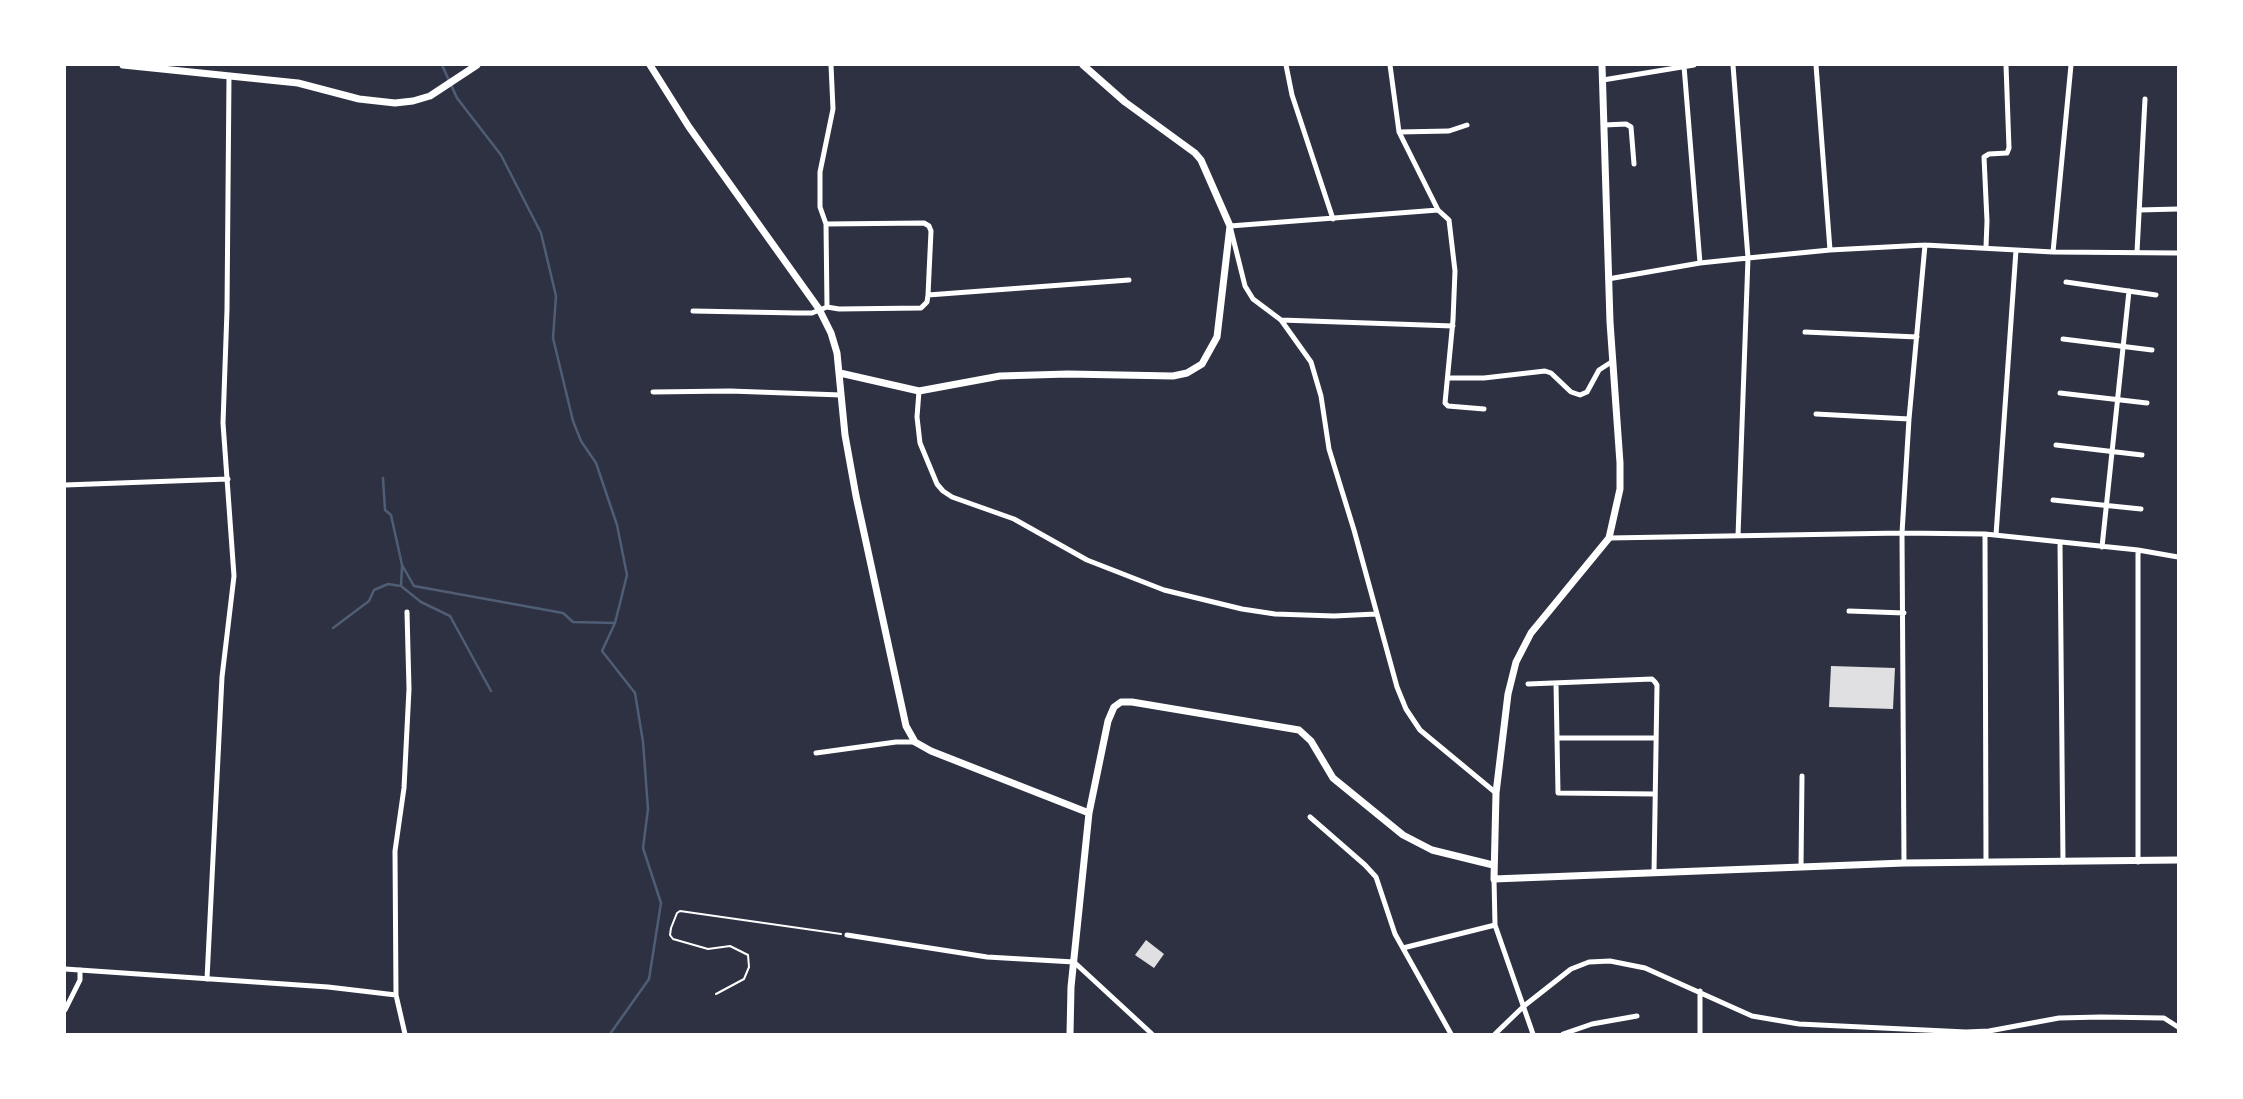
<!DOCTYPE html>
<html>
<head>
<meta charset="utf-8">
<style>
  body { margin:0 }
  #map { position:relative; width:2243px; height:1099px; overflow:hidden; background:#2d3142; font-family:Karla,sans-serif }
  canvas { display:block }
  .frame { position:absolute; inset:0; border:66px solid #fff; pointer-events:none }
</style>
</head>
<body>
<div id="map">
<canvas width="2243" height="1099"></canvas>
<div class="frame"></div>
</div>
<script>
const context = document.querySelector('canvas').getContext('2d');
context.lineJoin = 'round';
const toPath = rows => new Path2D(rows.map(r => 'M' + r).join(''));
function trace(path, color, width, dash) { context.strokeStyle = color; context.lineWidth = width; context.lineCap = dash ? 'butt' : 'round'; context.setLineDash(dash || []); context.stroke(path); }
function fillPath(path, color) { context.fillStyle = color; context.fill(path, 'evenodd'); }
const stream = toPath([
  [442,65,457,98,501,155,541,233,556,296,553,338,573,421,581,441,596,463,617,525,627,575,615,623,602,651,635,693,643,742,648,809,643,848,661,903,649,979,610,1034],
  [383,478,385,510,391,515,402,565,414,586,563,613,573,622,615,623],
  [401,586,421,602,450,616,491,691],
  [333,628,369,601,374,590,388,584,401,586,402,566]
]);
const building = toPath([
  [1831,666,1895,668,1893,709,1829,707],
  [1146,940,1164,954,1154,968,1135,955]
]);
const path = toPath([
  [716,994,744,979,749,967,748,955,730,946,708,949,673,939,670,935,671,928,677,913,680,911,841,934]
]);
const minor = toPath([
  [1286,65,1292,95,1333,219],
  [1390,65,1399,132,1438,210,1449,220,1455,271,1453,320,1445,403,1448,406,1484,409],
  [1733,65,1748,258,1738,536],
  [1816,65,1830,250],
  [1684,66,1700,263],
  [1603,80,1694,65],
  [1604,125,1626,124,1631,127,1634,164],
  [1399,132,1449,131,1467,125],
  [1438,210,1230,226,1245,286,1253,299,1281,320,1311,362,1321,396,1329,449,1354,530,1397,687,1406,709,1420,730,1496,793],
  [2139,210,2178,209],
  [826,224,820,207,820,172,833,109,831,65],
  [1986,247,1987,221,1984,157,1989,154,2007,153,2009,148,2006,65],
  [2053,252,2071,65],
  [2137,252,2145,99],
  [1608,279,1700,263,1748,258,1830,250,1925,245,2053,252,2178,253],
  [2066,282,2156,295],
  [928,295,1129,280],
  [693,311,797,313,812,313,827,307,839,309,921,308,927,302,928,295,931,231,929,226,924,223,826,224,827,307],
  [1281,320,1453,326],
  [1805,332,1917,337],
  [2063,339,2152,350],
  [1448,378,1484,378,1545,371,1551,373,1571,392,1580,395,1587,392,1599,370,1613,361],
  [919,391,917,417,920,443,937,484,943,491,952,497,1014,519,1087,560,1164,590,1242,609,1275,614,1334,616,1376,614],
  [653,392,730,391,841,395],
  [2060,393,2147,403],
  [1816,414,1909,419],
  [2056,445,2142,455],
  [65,485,228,479],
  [2053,500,2141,509],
  [1985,534,1986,862],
  [1996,535,2016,250],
  [1609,538,1902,533,1985,534,2138,550,2178,557],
  [2060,542,2063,862],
  [2102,547,2129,291],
  [2138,550,2138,862],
  [1849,611,1904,613],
  [1556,683,1558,793,1655,794],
  [1528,684,1652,679,1655,682,1657,685,1654,872],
  [1557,738,1655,738],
  [816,753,896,742,915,742],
  [1310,817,1365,865,1376,877,1395,934,1451,1034],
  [1904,863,1902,533,1909,419,1925,245],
  [1801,867,1802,776],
  [1494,879,1495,925,1533,1034],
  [847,935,987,957,1074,962,1152,1034],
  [1403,948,1495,925],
  [65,969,328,987,396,995],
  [207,979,222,677,234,576,223,423,227,310,229,76],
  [65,1010,80,980,80,970],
  [405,1034,396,995,395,851,404,788,409,689,407,612],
  [1495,1034,1524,1006,1571,969,1589,962,1610,961,1645,968,1752,1016,1799,1024,1966,1032,1989,1031,2059,1018,2101,1017,2164,1018,2178,1027],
  [1563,1034,1592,1024,1637,1016],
  [1700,1034,1700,991]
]);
const tertiary = toPath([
  [123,65,298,83,359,99,395,103,413,101,430,96,477,65],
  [650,65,689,127,819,309,831,333,837,353,845,435,856,496,906,726,915,742,931,751,1089,813],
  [1602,65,1610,322,1620,463,1620,489,1609,538,1531,633,1516,662,1508,694,1496,793,1494,879,1904,863,2178,860],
  [840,373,919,391,1000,376,1068,374,1173,376,1187,373,1202,364,1217,337,1230,226,1201,160,1195,153,1125,102,1083,65],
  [1070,1034,1071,987,1089,813,1108,721,1114,707,1121,702,1132,702,1299,730,1311,741,1333,778,1403,835,1432,850,1493,865]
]);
trace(stream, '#4f5d75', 2.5);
fillPath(building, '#e0e0e3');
trace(path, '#fff', 2);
trace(minor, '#fff', 5);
trace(tertiary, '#fff', 7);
</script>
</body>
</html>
